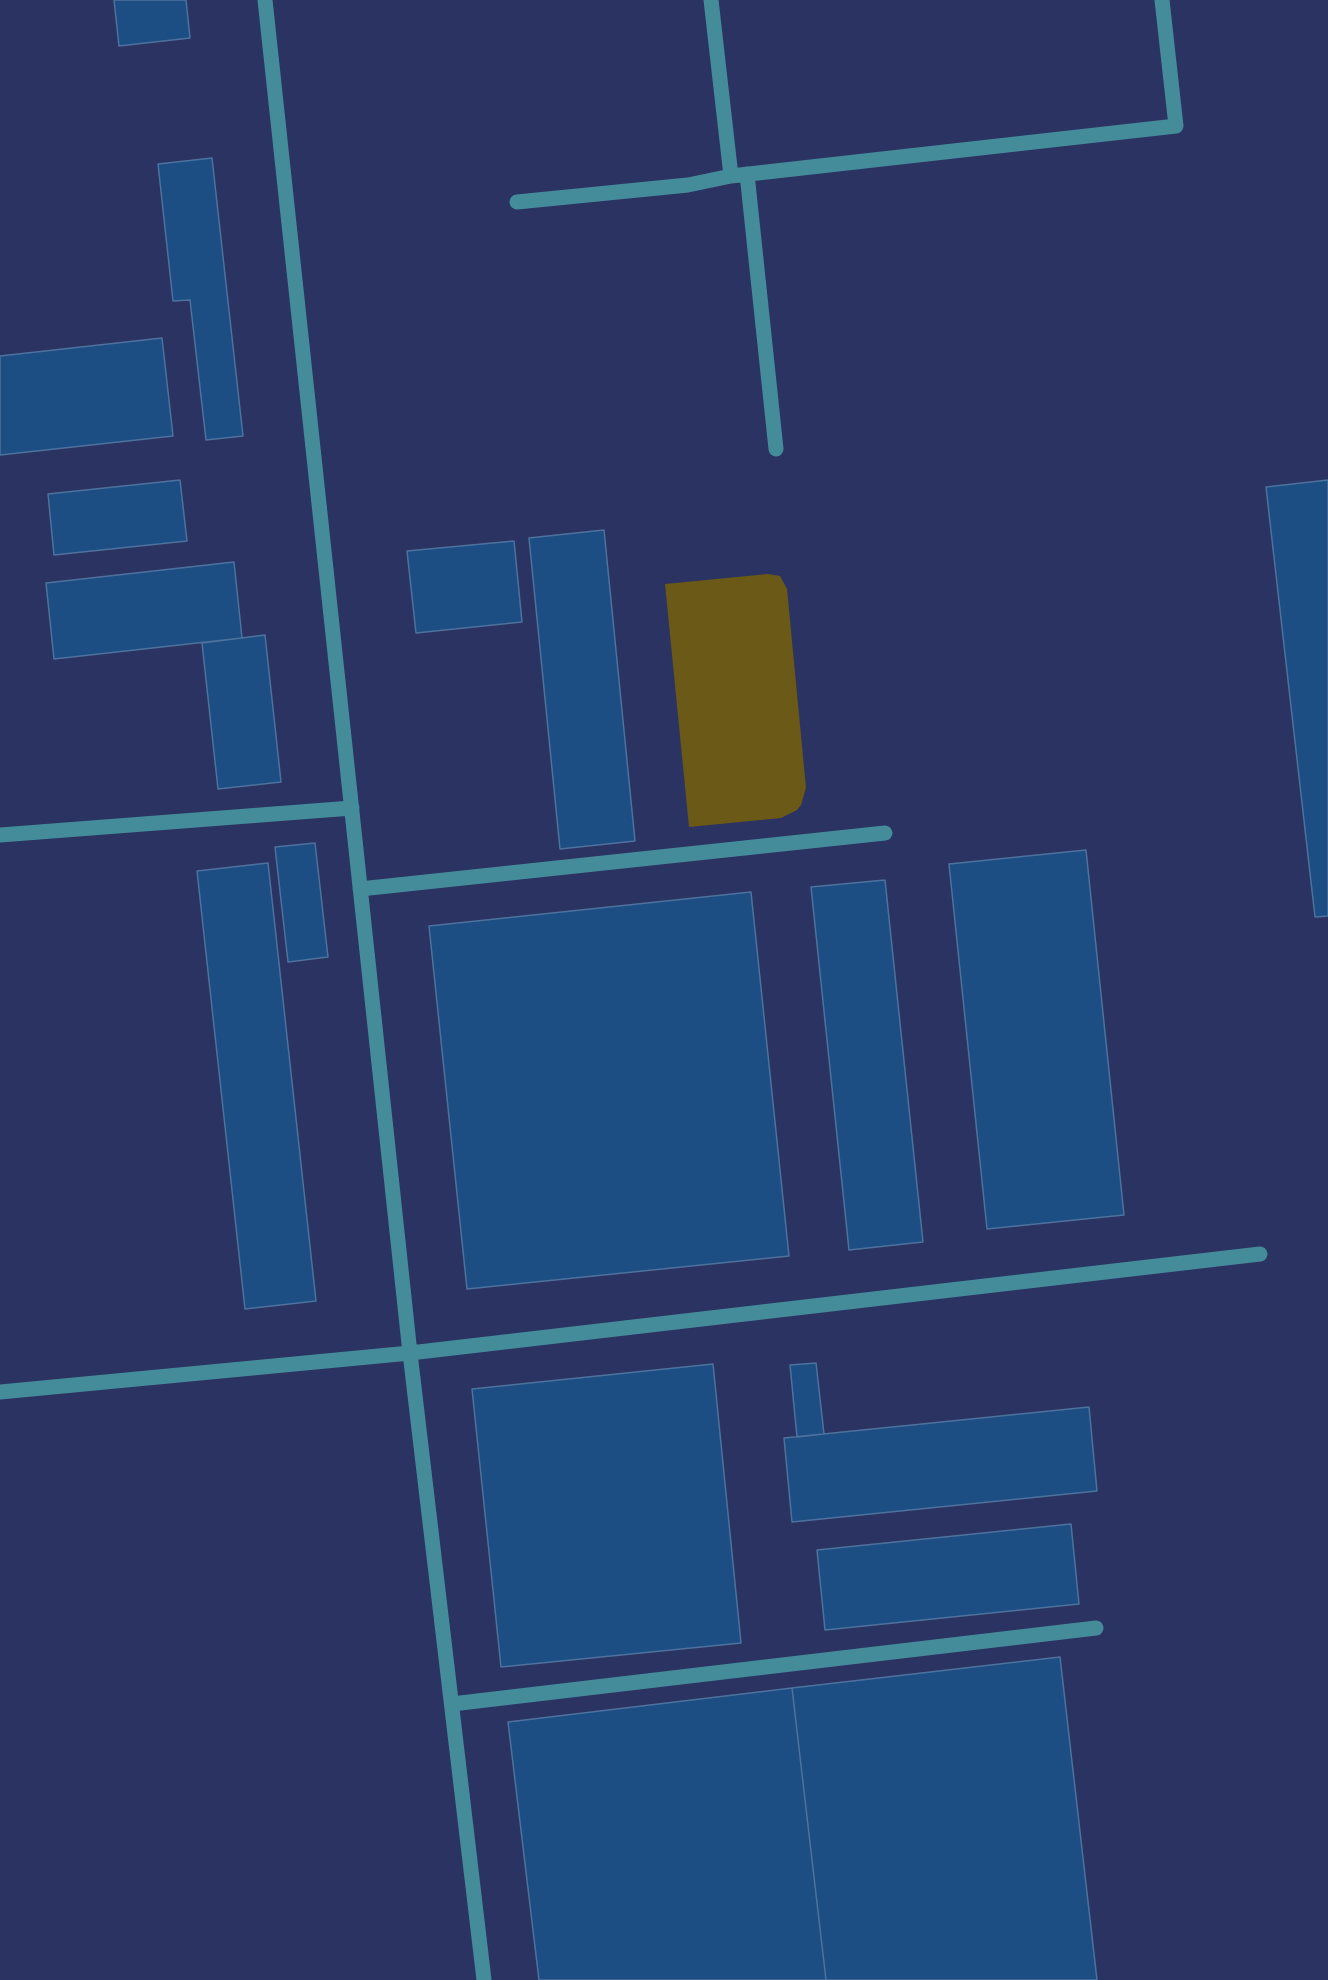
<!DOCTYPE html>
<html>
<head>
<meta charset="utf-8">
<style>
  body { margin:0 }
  canvas { display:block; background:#2a3361 }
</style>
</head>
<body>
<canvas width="1328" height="1980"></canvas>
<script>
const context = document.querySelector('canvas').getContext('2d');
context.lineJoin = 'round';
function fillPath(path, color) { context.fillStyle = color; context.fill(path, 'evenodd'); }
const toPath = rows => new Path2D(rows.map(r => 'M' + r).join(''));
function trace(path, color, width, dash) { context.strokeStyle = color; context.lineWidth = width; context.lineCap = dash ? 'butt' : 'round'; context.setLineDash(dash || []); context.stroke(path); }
const green = toPath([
  [768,574,780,576,787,589,806,788,801,805,797,810,781,818,689,827,665,584]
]);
const building = toPath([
  [114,0,186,0,190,38,119,46,114,0],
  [212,158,243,436,206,440,190,300,173,301,158,164,212,158],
  [162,338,173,436,0,455,0,356,162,338],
  [180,480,187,541,54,555,48,494,180,480],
  [1328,480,1328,916,1315,917,1266,487,1328,480],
  [604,530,635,841,560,849,529,538,604,530],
  [514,541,522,622,416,633,407,551,514,541],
  [234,562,242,638,54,659,46,583,234,562],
  [265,635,281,782,218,789,202,643,265,635],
  [315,843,328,957,288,962,275,847,315,843],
  [1086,850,1124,1215,987,1229,949,864,1086,850],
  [268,863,316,1301,245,1309,197,871,268,863],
  [885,880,923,1242,849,1250,811,887,885,880],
  [751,892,789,1256,467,1289,429,926,751,892],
  [816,1363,824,1434,797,1437,790,1365,816,1363],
  [713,1364,741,1643,501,1667,472,1389,713,1364],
  [1089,1407,1097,1491,792,1522,784,1438,1089,1407],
  [1071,1524,1079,1604,825,1630,817,1550,1071,1524],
  [1060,1657,1097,1980,826,1980,792,1688,1060,1657],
  [792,1688,826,1980,539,1980,508,1722,792,1688]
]);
const minor = toPath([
  [265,0,410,1353,484,1980],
  [711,0,731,176,1176,126,1162,0],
  [747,174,776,449],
  [517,202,688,185,731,176],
  [0,835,352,808],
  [360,889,885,833],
  [0,1392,410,1353,1260,1254],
  [452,1704,1096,1628]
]);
fillPath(green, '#6a5917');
fillPath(building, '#1c4d83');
trace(building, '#4e729e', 1.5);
trace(minor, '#458c9b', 15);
</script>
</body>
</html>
